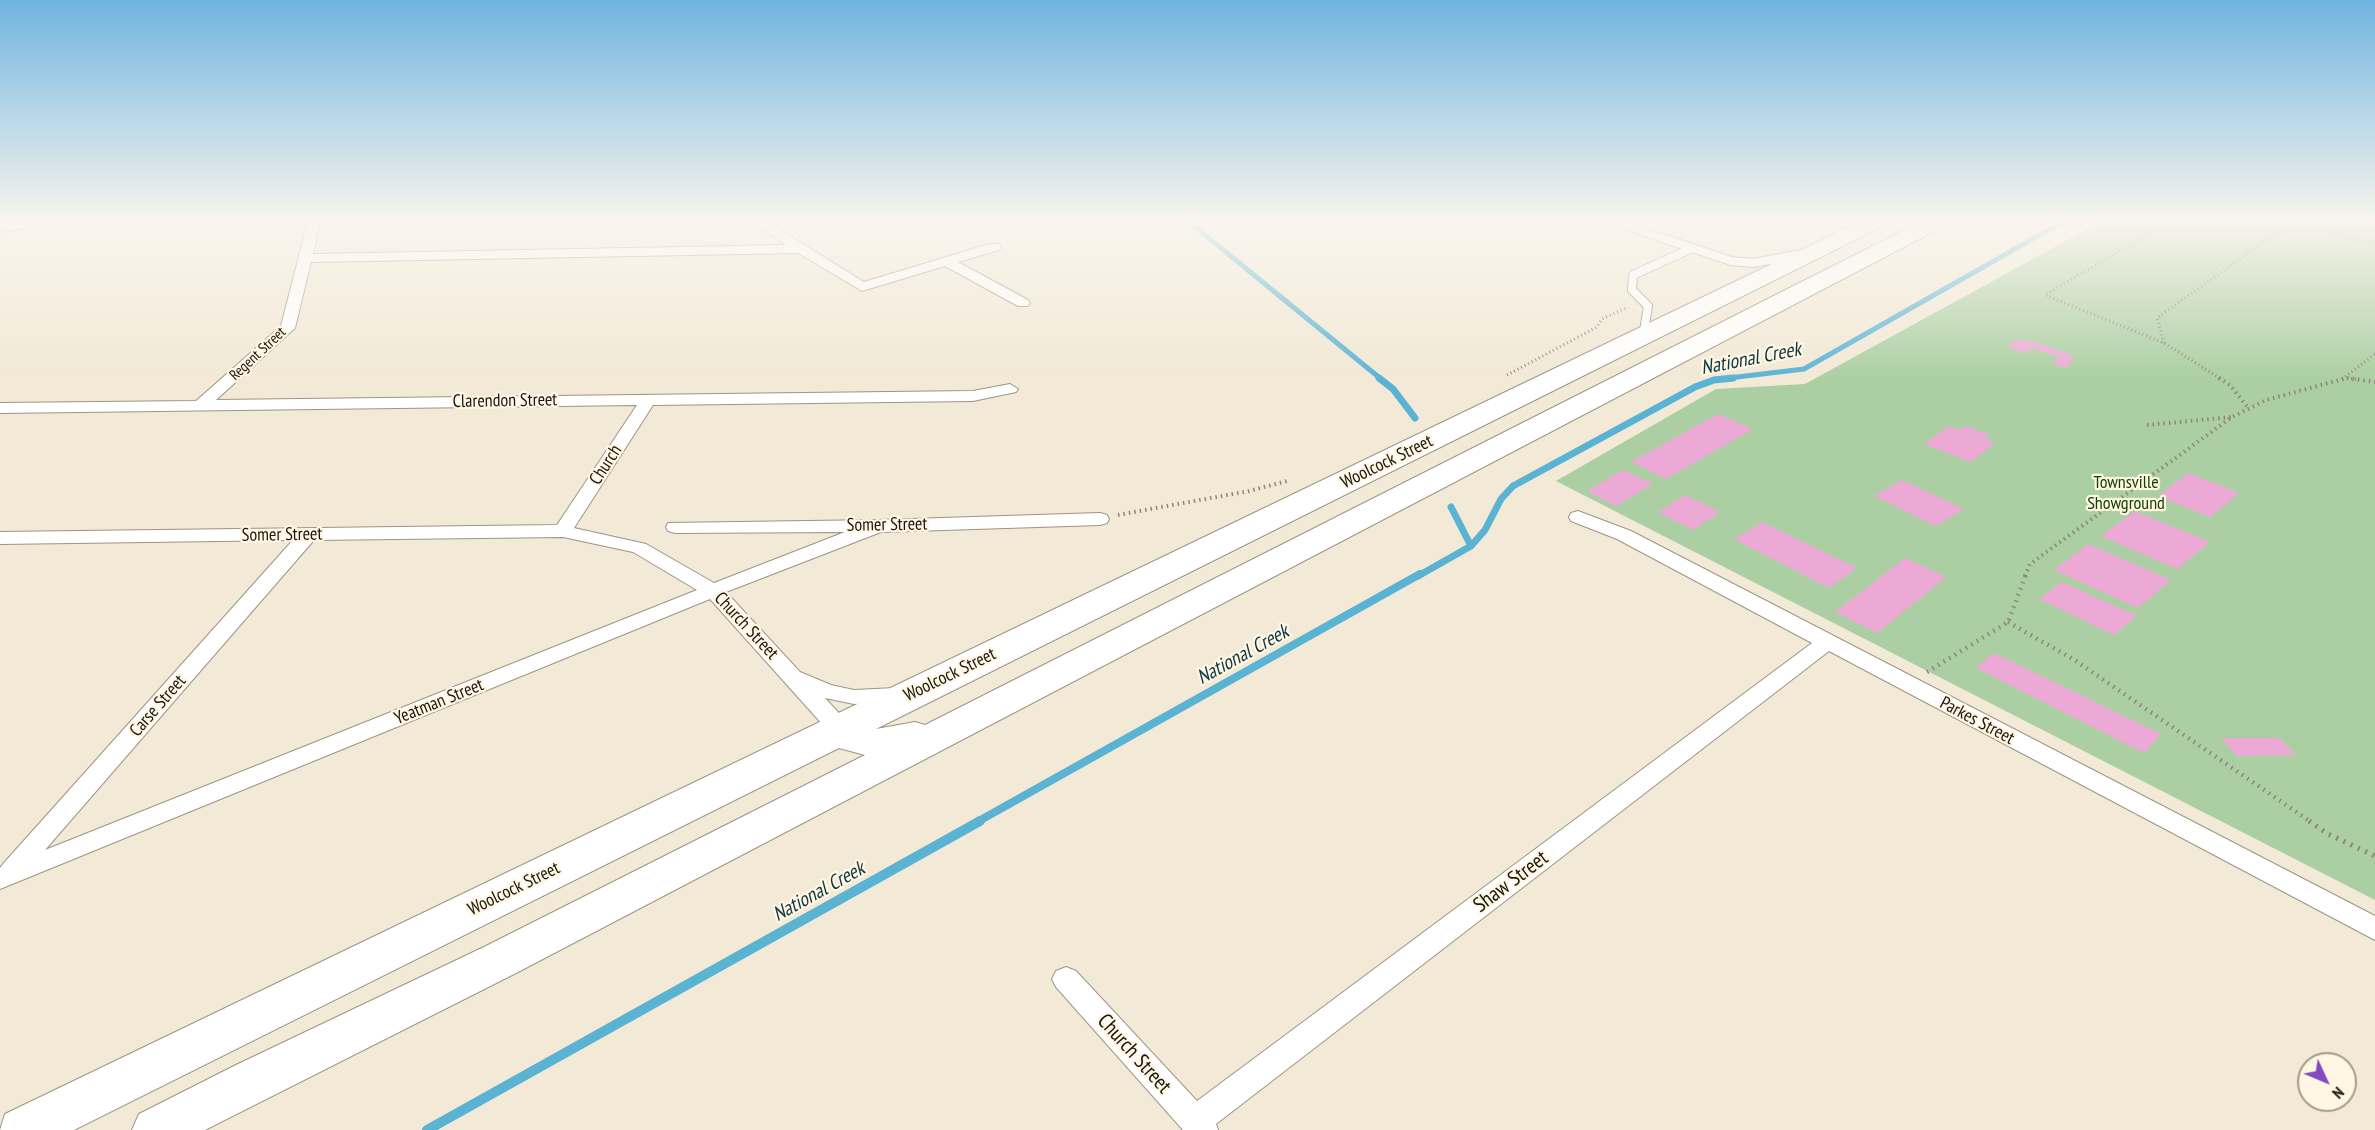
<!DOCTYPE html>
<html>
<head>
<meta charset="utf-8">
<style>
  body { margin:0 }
  #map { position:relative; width:2375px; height:1130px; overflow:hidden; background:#f2e9d6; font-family:"PT Sans Narrow",sans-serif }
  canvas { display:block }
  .north { position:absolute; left:2297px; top:1052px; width:60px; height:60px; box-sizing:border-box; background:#fff6e3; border:2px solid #a39c8f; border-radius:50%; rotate:134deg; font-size:16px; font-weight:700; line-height:24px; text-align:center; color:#191610 }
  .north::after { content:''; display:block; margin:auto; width:21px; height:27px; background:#8249c0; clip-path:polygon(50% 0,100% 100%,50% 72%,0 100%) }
</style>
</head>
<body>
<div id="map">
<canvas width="2375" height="1130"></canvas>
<div class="north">N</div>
</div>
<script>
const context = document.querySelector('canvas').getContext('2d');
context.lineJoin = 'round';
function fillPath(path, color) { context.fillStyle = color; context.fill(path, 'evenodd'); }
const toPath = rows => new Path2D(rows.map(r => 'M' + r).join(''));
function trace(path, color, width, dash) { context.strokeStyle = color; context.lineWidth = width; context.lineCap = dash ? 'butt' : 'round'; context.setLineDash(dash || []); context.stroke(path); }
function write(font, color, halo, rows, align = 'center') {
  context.font = font + ' "PT Sans Narrow",sans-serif'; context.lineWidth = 4.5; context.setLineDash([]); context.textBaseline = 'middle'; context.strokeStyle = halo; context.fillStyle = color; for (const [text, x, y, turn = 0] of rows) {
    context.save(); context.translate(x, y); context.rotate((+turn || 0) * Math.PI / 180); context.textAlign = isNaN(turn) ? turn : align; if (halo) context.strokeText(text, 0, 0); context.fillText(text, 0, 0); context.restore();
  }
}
const green = toPath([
  [2102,221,2375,221,2375,900,1556,481,1716,389,1805,384]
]);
const streamFar3 = toPath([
  [1188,221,1381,379],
  [1720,379,1804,369,2064,221]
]);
const streamFar2 = toPath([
  [1379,378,1393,389,1415,418],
  [1451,507,1471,546],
  [1418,576,1471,546,1485,530,1501,499,1513,486,1695,387,1714,380,1733,378]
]);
const streamFar1 = toPath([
  [977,822,1420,574]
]);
const stream = toPath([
  [427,1130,980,821]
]);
const building = toPath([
  [2016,339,2034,342,2068,353,2074,360,2065,368,2052,364,2059,357,2031,348,2026,353,2008,347],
  [1718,414,1753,429,1666,479,1631,462],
  [1948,426,1959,430,1965,426,1990,435,1985,439,1995,443,1971,462,1924,444],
  [1623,470,1653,484,1616,506,1587,491],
  [2188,473,2239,493,2210,517,2158,496],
  [1902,480,1964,509,1936,526,1874,496],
  [1685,495,1720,512,1693,530,1658,512],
  [2135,511,2210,542,2177,569,2101,536],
  [1762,522,1857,568,1829,588,1734,539],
  [2088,544,2171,580,2138,608,2054,570],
  [1905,558,1946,577,1877,633,1835,612],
  [2062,582,2137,616,2114,635,2039,599],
  [1994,653,2161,734,2144,753,1976,668],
  [2221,738,2279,738,2296,755,2237,756]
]);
const pathFar3 = toPath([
  [2172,221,2045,295,2164,343,2221,379],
  [2287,221,2308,227],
  [2336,221,2312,227,2375,244],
  [2164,343,2157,318,2276,233,2312,227],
  [1507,375,1597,327,1602,319,1628,307],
  [2347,378,2356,379],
  [2342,379,2375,354]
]);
const pathFar2 = toPath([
  [2219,378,2230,385,2249,409],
  [2347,378,2375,382],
  [2147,425,2232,417],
  [1118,515,1249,491,1287,481],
  [2025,576,2030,564,2232,417,2266,400,2347,378]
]);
const pathFar1 = toPath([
  [2008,622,2076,661,2311,822],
  [1927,672,2008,622,2026,574]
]);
const path = toPath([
  [2309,821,2328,834,2375,856]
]);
const service = toPath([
  [1612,221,1731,261,1753,263,1796,255],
  [1643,337,1648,306,1632,290,1633,275,1690,249]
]);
const minor = toPath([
  [19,221,54,221,48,225,0,232,0,224,19,221],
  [308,221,320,221,313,254,786,245,750,221,766,221,864,282,989,244,999,244,1001,247,999,250,958,262,1028,300,1030,303,1028,306,1018,306,945,266,862,291,798,253,311,262,295,328,216,400,973,391,1010,384,1018,389,1016,392,973,401,653,405,574,528,646,544,714,583,845,532,675,533,668,531,666,527,668,523,879,520,1100,513,1107,515,1109,519,1107,523,1100,525,881,532,726,592,800,672,831,685,854,690,896,688,904,690,907,695,904,700,896,702,854,704,825,698,848,723,851,729,848,735,840,737,832,735,710,599,0,889,0,868,3,864,293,540,0,544,0,532,557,525,637,405,0,413,0,403,196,401,281,326,308,221],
  [563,537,633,552,697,590,45,850,314,540,563,537],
  [1578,511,1631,531,2375,916,2375,940,1829,651,1216,1124,1218,1130,1183,1130,1056,987,1052,979,1056,971,1066,967,1076,971,1197,1101,1812,643,1617,539,1571,521,1569,517,1571,513,1578,511]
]);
const primary = toPath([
  [1861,221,1888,221,1885,225,876,729,915,722,925,725,1922,221,1949,221,1946,225,518,972,205,1130,132,1130,139,1114,236,1065,486,946,865,755,839,748,74,1130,0,1130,5,1114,1861,221]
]);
const farStreetnames = [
  ["Regent Street",258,354,-43]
];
const streetNames = [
  ["Clarendon Street",505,401,-1],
  ["Woolcock Street",1387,462,-26],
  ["Church",606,465,-57],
  ["Somer Street",887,525,-1],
  ["Somer Street",282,535,-1],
  ["Church Street",746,626,47],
  ["Woolcock Street",950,675,-26],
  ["Yeatman Street",439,702,-22],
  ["Carse Street",158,706,-49],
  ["Parkes Street",1977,721,28],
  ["Woolcock Street",514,889,-26]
];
const parkNames = [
  ["Townsville",2126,483],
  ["Showground",2126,504]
];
const waterNames = [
  ["National Creek",1751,359,-11],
  ["National Creek",1243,655,-29],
  ["National Creek",819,892,-29]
];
const nearStreetnames = [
  ["Shaw Street",1511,882,-37],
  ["Church Street",1134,1054,48]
];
fillPath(green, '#abcfa3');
trace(streamFar3, '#5bb3d4', 5);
trace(streamFar2, '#5bb3d4', 7);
trace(streamFar1, '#5bb3d4', 8);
trace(stream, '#5bb3d4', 10);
fillPath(building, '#eca9d5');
trace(service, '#9d9584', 10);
trace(minor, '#9d9584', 2);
trace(primary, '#9d9584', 2);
trace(pathFar3, '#8d877a', 3, [1, 3]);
trace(pathFar2, '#8d877a', 4, [1.5, 4]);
trace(pathFar1, '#8d877a', 4.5, [1.5, 5]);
trace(path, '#8d877a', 5, [2, 6]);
trace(service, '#fff', 8);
fillPath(minor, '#fff');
fillPath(primary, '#fff');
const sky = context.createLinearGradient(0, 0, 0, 380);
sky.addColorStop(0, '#6fb4e0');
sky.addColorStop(0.58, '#f9f5ed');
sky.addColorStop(1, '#f9f5ed00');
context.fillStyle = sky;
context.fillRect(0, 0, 2375, 380);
write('15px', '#191610', '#fff6e3', farStreetnames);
write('18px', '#191610', '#fff6e3', streetNames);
write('18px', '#124104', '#fff6e3', parkNames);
write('italic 20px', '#0c3643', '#fff6e3', waterNames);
write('21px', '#191610', '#fff6e3', nearStreetnames);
</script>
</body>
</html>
